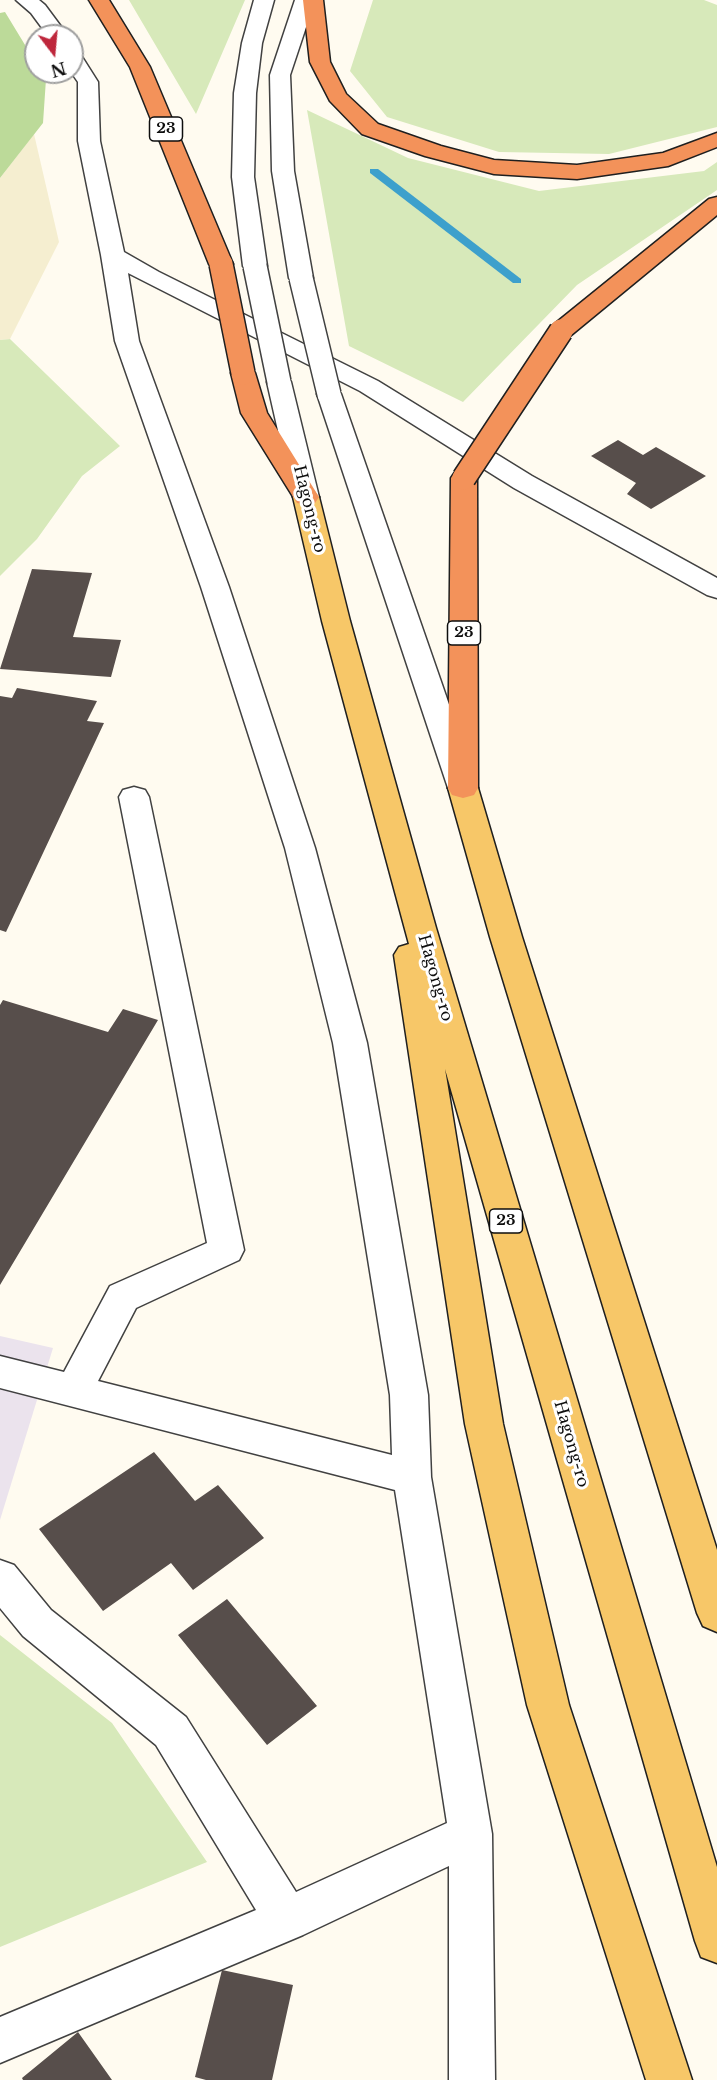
<!DOCTYPE html>
<html>
<head>
<meta charset="utf-8">
<style>
  body { margin:0 }
  #map { position:relative; width:717px; height:2080px; overflow:hidden; background:#fffbf0; font-family:"Libre Baskerville",serif }
  canvas { display:block }
  .north { position:absolute; left:24px; top:24px; width:60px; height:60px; box-sizing:border-box; background:#fff; border:2px solid #9f9f9f; border-radius:50%; rotate:164deg; font-size:16px; font-weight:700; line-height:24px; text-align:center; color:#0e0e0e }
  .north::after { content:''; display:block; margin:auto; width:21px; height:27px; background:#be273c; clip-path:polygon(50% 0,100% 100%,50% 72%,0 100%) }
</style>
</head>
<body>
<div id="map">
<canvas width="717" height="2080"></canvas>
<div class="north">N</div>
</div>
<script>
const context = document.querySelector('canvas').getContext('2d');
context.lineJoin = 'round';
function fillPath(path, color) { context.fillStyle = color; context.fill(path, 'evenodd'); }
const toPath = rows => new Path2D(rows.map(r => 'M' + r).join(''));
function trace(path, color, width, dash) { context.strokeStyle = color; context.lineWidth = width; context.lineCap = dash ? 'butt' : 'round'; context.setLineDash(dash || []); context.stroke(path); }
function write(font, color, halo, rows, align = 'center') {
  context.font = font + ' "Libre Baskerville",serif'; context.lineWidth = 6; context.setLineDash([]); context.textBaseline = 'middle'; context.strokeStyle = halo; context.fillStyle = color; for (const [text, x, y, turn = 0] of rows) {
    context.save(); context.translate(x, y); context.rotate((+turn || 0) * Math.PI / 180); context.textAlign = isNaN(turn) ? turn : align; if (halo) context.strokeText(text, 0, 0); context.fillText(text, 0, 0); context.restore();
  }
}
const industrial = toPath([
  [0,1336,53,1348,0,1520]
]);
const farmland = toPath([
  [34,134,59,242,10,339,0,340,0,178]
]);
const green = toPath([
  [129,0,245,0,196,114],
  [373,0,704,0,717,5,717,127,609,154,499,152,387,117,350,71],
  [307,110,408,158,539,191,704,171,717,162,717,190,577,285,463,402,349,346],
  [10,339,120,446,82,476,37,539,0,576,0,340],
  [0,1635,112,1723,207,1862,0,1947]
]);
const forest = toPath([
  [5,12,36,63,36,72,42,72,46,79,43,123,0,178,0,13]
]);
const stream = toPath([
  [370,169,378,169,521,279,521,283,513,283,370,173,370,169]
]);
const building = toPath([
  [618,440,643,455,656,447,706,476,651,509,627,494,636,483,591,456],
  [32,569,92,573,73,637,121,640,111,677,0,669],
  [17,688,97,701,87,721,104,723,6,932,0,930,0,696,12,698],
  [3,1000,108,1032,123,1009,158,1020,0,1285,0,1005],
  [154,1452,195,1501,218,1485,264,1538,193,1590,171,1563,103,1611,39,1529],
  [227,1599,317,1706,267,1745,178,1635],
  [222,1970,293,1985,272,2080,206,2080,195,2077],
  [78,2032,112,2080,23,2080,22,2078]
]);
const minor = toPath([
  [16,0,39,0,45,5,68,36,48,36,31,13,16,0],
  [254,0,274,0,262,43,256,93,254,177,267,266,263,271,255,273,247,271,243,266,232,177,234,93,242,43,254,0],
  [295,0,315,0,290,75,294,171,313,278,309,283,301,285,293,283,289,278,272,171,270,75,295,0],
  [72,50,79,52,98,82,100,141,124,252,159,272,378,381,532,476,717,578,717,598,707,595,514,488,360,391,128,273,139,341,229,587,315,848,367,1043,428,1395,431,1477,492,1834,495,2080,449,2080,449,1866,303,1935,0,2063,0,2017,256,1910,156,1745,23,1636,0,1608,0,1560,14,1565,51,1610,186,1717,296,1892,447,1823,395,1490,0,1388,0,1356,64,1372,110,1286,207,1243,119,797,123,790,134,787,145,790,149,797,244,1250,239,1260,136,1308,98,1381,392,1455,390,1395,333,1043,285,848,201,587,115,341,101,255,78,141,78,82,71,72,72,50],
  [279,375,288,377,291,382,319,497,315,503,306,505,297,503,293,497,267,382,270,377,279,375],
  [329,387,338,389,341,394,478,788,474,795,463,798,452,795,448,788,317,394,320,389,329,387]
]);
const major = toPath([
  [306,489,315,491,319,497,350,621,436,928,717,1867,717,1963,701,1957,695,1941,445,1069,503,1424,569,1705,692,2080,646,2080,527,1705,465,1424,394,955,399,947,409,944,322,621,293,497,297,491,306,489],
  [463,778,474,781,478,788,522,937,717,1550,717,1632,703,1626,697,1613,490,937,448,788,452,781,463,778]
]);
const highway = toPath([
  [89,0,109,0,150,67,233,264,229,269,221,271,213,269,209,264,130,67,89,0],
  [303,0,323,0,330,62,346,94,378,124,441,146,494,160,577,165,663,153,717,133,717,147,668,166,577,179,494,174,425,156,362,134,330,101,310,62,303,0],
  [717,197,717,215,570,336,561,338,552,336,549,331,552,326,709,199,717,197],
  [243,366,252,368,255,373,267,413,319,497,315,503,306,505,297,503,241,413,231,373,234,368,243,366],
  [464,470,473,472,477,478,478,788,474,795,463,798,452,795,448,788,451,478,455,472,464,470]
]);
const minorBridge = toPath([
  [255,266,279,382],
  [301,278,329,394]
]);
const highwayBridge = toPath([
  [221,264,243,373],
  [464,478,561,331]
]);
const shields = [
  [166,129,33],
  [464,633,33],
  [506,1221,33]
];
const shieldNames = [
  ["23",166,129],
  ["23",464,633],
  ["23",506,1221]
];
const streetNames = [
  ["Hagong-ro",309,509,76],
  ["Hagong-ro",435,978,74],
  ["Hagong-ro",571,1444,74]
];
fillPath(industrial, '#ebe3ed');
fillPath(farmland, '#f5eed0');
fillPath(green, '#d7e9ba');
fillPath(forest, '#bcda99');
fillPath(stream, '#3da0cc');
fillPath(building, '#574e4b');
trace(minor, '#414141', 3);
trace(major, '#1f1f1f', 3);
trace(highway, '#1f1f1f', 3);
fillPath(minor, '#fff');
fillPath(major, '#f7c768');
fillPath(highway, '#f3925a');
trace(minorBridge, '#414141', 26, []);
trace(highwayBridge, '#1f1f1f', 26, []);
trace(minorBridge, '#fff', 23);
trace(highwayBridge, '#f3925a', 23);
for (const [x, y, w] of shields) { const box = new Path2D(); box.roundRect(x - w / 2, y - 12, w, 24, 4.5); context.fillStyle = '#fff'; context.fill(box); trace(box, '#0e0e0e', 1.5); }
write('bold 15px', '#0e0e0e', null, shieldNames);
write('16px', '#0e0e0e', '#fff', streetNames);
</script>
</body>
</html>
